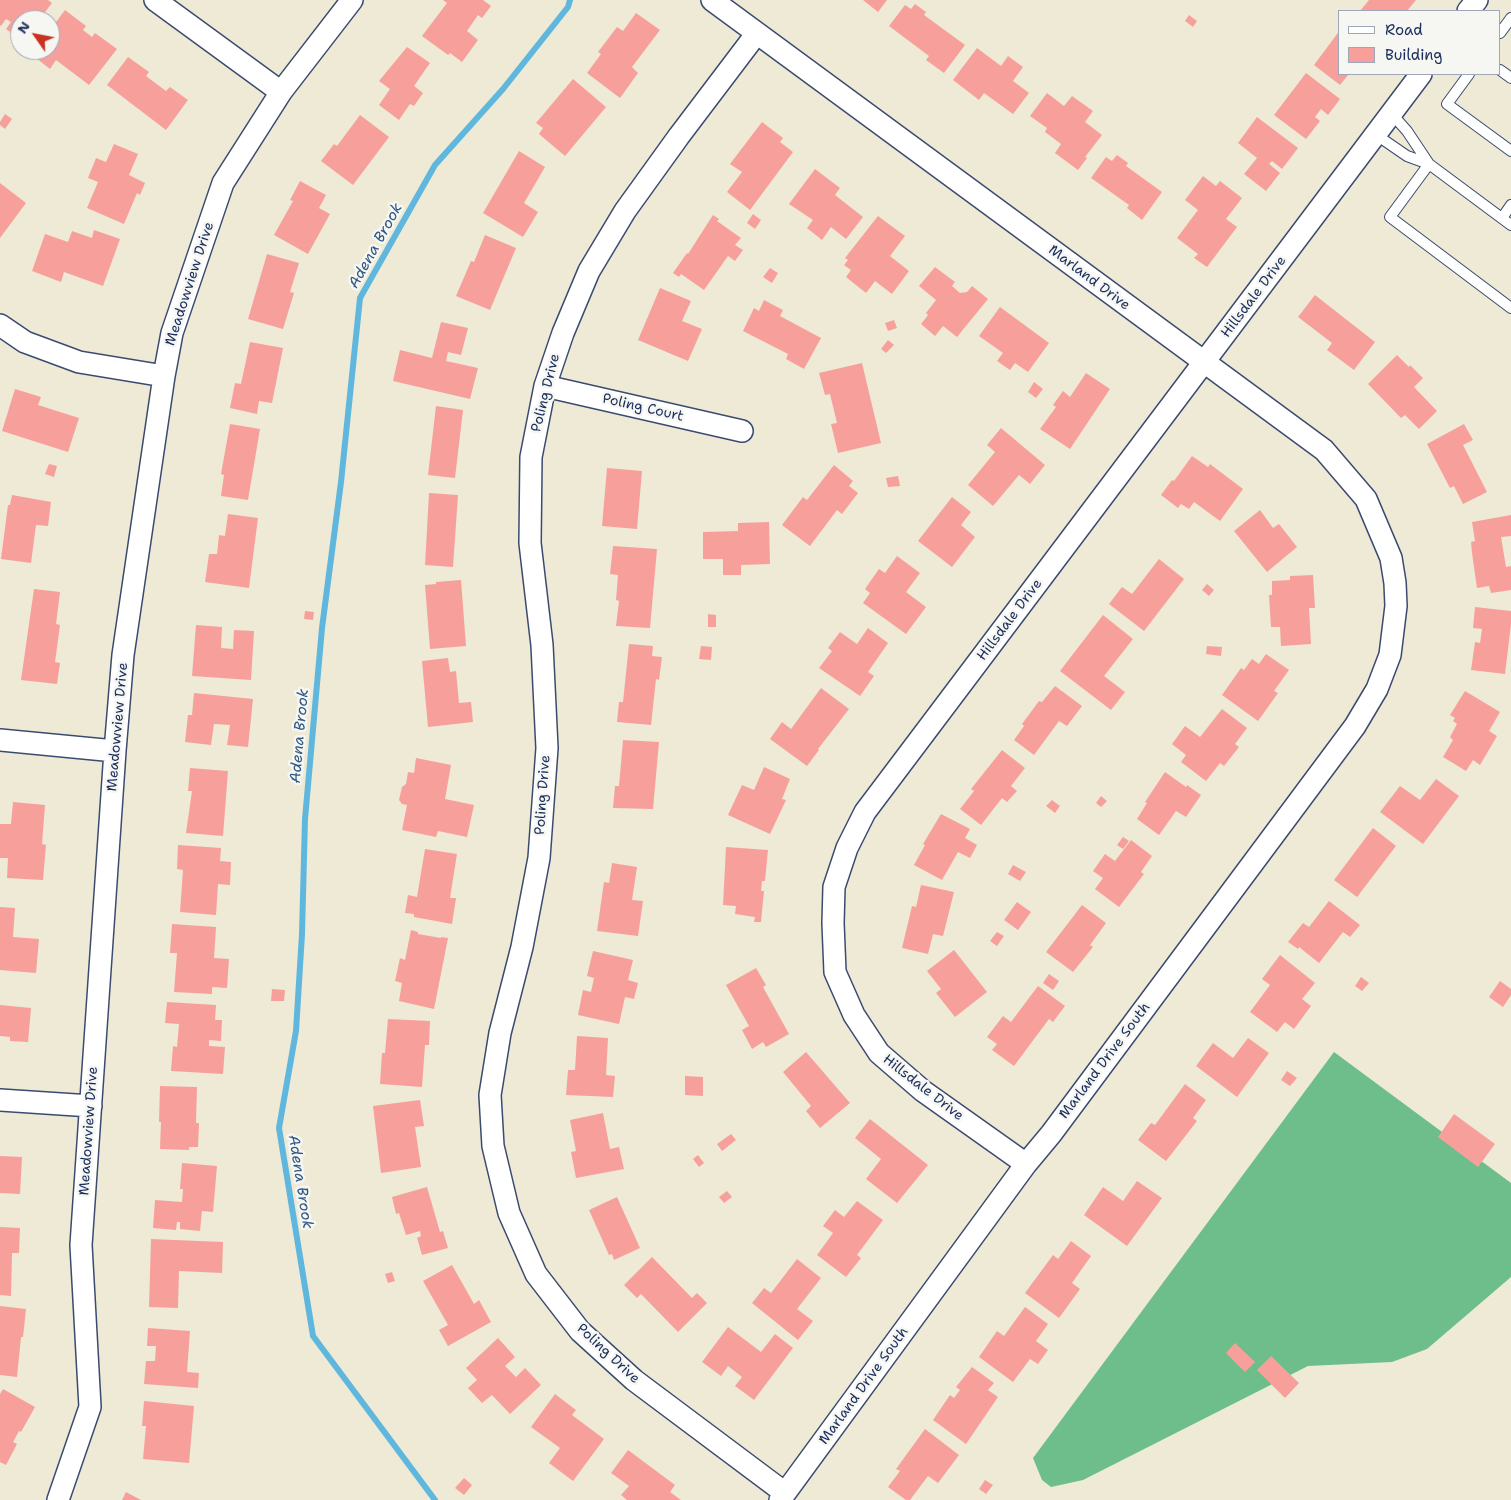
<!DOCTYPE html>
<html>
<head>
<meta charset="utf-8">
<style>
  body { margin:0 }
  #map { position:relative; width:1511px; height:1500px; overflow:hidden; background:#eeead6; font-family:"Shantell Sans",sans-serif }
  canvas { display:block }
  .legend { position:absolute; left:1338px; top:10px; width:162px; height:65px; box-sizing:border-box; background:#f6f6f2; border:1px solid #9ea6b7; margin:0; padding:6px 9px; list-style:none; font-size:15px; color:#1b2f5e }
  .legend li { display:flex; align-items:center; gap:10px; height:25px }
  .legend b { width:25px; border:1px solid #9ea6b7 }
  .north { position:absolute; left:10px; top:10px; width:50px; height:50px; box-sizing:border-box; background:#f6f6f2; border:1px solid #9ea6b7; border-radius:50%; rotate:303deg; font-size:14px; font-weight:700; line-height:20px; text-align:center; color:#1b2f5e }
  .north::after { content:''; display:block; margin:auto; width:18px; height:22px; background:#c8321e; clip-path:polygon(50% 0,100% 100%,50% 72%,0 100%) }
</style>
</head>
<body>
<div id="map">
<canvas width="1511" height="1500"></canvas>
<ul class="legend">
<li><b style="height:6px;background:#fff"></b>Road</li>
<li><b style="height:14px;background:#f7a09b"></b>Building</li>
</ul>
<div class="north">N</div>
</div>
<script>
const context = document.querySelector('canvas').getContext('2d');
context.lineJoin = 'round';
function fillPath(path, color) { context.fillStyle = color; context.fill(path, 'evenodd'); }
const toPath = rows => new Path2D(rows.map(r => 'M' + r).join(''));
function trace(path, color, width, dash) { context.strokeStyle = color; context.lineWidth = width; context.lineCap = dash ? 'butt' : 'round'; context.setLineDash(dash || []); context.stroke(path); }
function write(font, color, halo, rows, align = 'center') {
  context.font = font + ' "Shantell Sans",sans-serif'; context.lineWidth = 5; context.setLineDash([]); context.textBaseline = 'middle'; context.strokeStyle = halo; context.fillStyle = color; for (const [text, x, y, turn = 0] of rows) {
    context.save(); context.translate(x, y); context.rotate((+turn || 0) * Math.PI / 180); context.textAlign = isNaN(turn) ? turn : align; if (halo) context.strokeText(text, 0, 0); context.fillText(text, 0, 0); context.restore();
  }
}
const forest = toPath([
  [1334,1052,1511,1183,1511,1277,1427,1349,1392,1362,1308,1366,1083,1480,1051,1487,1042,1480,1033,1458]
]);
const stream = toPath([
  [435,1500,313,1336,279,1128,296,1031,302,934,305,819,322,628,341,482,360,298,435,165,503,89,568,7,570,0]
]);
const building = toPath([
  [0,0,48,0,52,3,39,20,20,20,20,39,6,29,11,22,6,19,1,26,0,25],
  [443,0,483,0,491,6,482,18,478,15,467,31,478,40,462,62,450,53,448,55,422,36,447,3],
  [863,0,887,0,878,12],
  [1369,0,1416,0,1407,11,1360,11],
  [915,4,926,12,924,15,965,45,944,73,926,60,929,56,889,26,905,5,911,9],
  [65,10,86,26,83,30,92,37,95,33,117,49,89,85,56,60,50,69,36,58,42,50,50,50,50,30],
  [636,13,660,30,632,67,638,73,620,98,587,73,601,54,598,52,617,27,623,31],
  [1189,15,1197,21,1193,27,1185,21],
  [1340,30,1340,74,1349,74,1340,85,1314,65],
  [407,47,430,63,414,86,423,93,414,106,410,104,399,120,379,105,390,89,379,81],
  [977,48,1001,66,1008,56,1023,67,1013,81,1029,93,1013,114,984,93,979,100,953,80],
  [128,57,149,72,146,76,166,91,170,87,188,100,166,130,107,85],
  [1306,73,1340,99,1328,115,1321,109,1315,117,1320,121,1306,139,1274,115],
  [573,79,606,107,565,156,539,134,543,128,536,123],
  [1047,93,1064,106,1072,96,1093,111,1085,122,1102,135,1085,157,1087,158,1078,170,1055,153,1061,144,1045,132,1047,128,1030,116],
  [5,114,12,119,5,129,0,125,0,122],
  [360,115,389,137,353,185,321,161,334,144,337,146],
  [1257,117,1298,148,1282,169,1272,161,1269,164,1280,173,1266,191,1244,174,1257,158,1238,143],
  [762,122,783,138,780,142,793,152,750,210,727,192,742,172,730,164],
  [114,144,138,154,129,175,145,183,140,195,137,193,124,224,87,208,98,182,88,178,96,158,106,162],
  [519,151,545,167,524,203,538,212,523,237,483,213],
  [1117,155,1128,163,1126,166,1162,192,1142,220,1127,208,1129,205,1091,178,1106,157,1112,161],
  [815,169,840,188,835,195,863,217,846,239,831,227,822,240,807,228,813,220,789,204],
  [1203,176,1216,186,1220,181,1242,198,1226,219,1237,227,1207,267,1194,258,1198,254,1177,238,1198,210,1185,200],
  [300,181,326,195,319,208,330,214,308,254,274,235,293,201,290,200],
  [0,183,26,203,0,238],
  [753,214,761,220,755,229,747,223],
  [713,215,719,219,717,221,741,238,735,245,743,250,735,261,728,256,704,290,681,274,679,277,673,273,687,253,688,254],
  [878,216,905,236,890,256,909,271,892,294,875,281,866,293,846,277,851,270,844,265,848,260,845,258],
  [94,230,120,239,103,286,64,272,61,282,32,271,45,234,68,242,72,231,92,238],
  [485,235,516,248,490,310,456,296,471,261,474,262],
  [267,254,299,263,290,292,294,293,283,329,248,319],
  [935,267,955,282,952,286,960,293,967,292,972,286,988,299,957,337,943,326,935,336,921,324,928,315,926,313,936,300,919,286],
  [770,268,778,273,772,283,763,277],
  [660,288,691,301,682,321,702,329,688,361,638,340],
  [1315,295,1375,342,1354,370,1327,350,1332,343,1298,317],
  [764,300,783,310,780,316,821,338,804,369,786,359,788,354,743,331,754,308,759,311],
  [1000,307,1049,343,1028,372,1015,363,1010,370,997,361,1003,353,979,336],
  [894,320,897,328,888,331,885,323],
  [441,322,468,328,461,355,448,352,446,361,478,368,470,399,393,381,400,350,432,358],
  [888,340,894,345,886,353,881,349],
  [250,342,283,348,272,403,259,401,257,414,230,408,235,383,241,384],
  [1397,355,1409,367,1410,365,1423,378,1414,387,1437,411,1419,429,1405,415,1401,418,1368,384],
  [862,363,881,443,838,453,831,424,837,423,830,394,825,395,819,373],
  [1086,373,1110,389,1070,449,1040,429,1056,407,1053,405,1063,391,1070,397],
  [1034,382,1043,389,1036,398,1028,392],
  [15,389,41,397,38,405,79,418,68,452,2,431],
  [436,406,463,410,455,478,428,475],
  [230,424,260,429,248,500,221,496,224,475,221,474],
  [1464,424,1473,440,1463,445,1487,492,1463,504,1454,486,1450,488,1427,444],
  [1001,428,1045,465,1030,484,1019,475,993,506,968,485,995,452,987,445],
  [1192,456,1208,467,1210,464,1243,489,1220,521,1194,502,1189,509,1181,504,1178,508,1161,495,1172,480,1174,481],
  [49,464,57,466,54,477,45,474],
  [834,465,853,481,849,486,858,493,842,514,837,510,810,546,782,525,803,497,807,500],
  [607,468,642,471,637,529,602,526],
  [898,476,900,486,888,487,886,478],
  [429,493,458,495,453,567,425,565],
  [12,495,51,502,48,526,36,525,31,563,1,559,8,505,10,505],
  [952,497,971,512,961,525,975,537,952,567,918,541],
  [1260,510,1273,528,1279,524,1297,547,1267,572,1234,531],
  [228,514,258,518,249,588,205,582,209,554,217,554,219,535,225,536],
  [1511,515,1511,536,1501,537,1506,567,1511,566,1511,590,1491,593,1489,586,1477,588,1472,553,1471,542,1475,541,1472,522],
  [769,522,770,564,741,565,741,575,723,575,723,559,703,559,703,532,738,531,738,523],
  [613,546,657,549,650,628,616,626,619,601,616,600,618,575,610,574],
  [897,556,920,573,906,592,926,607,906,634,863,603,870,593,865,589,879,569,885,573],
  [1159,559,1184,579,1144,631,1109,604,1122,587,1132,594],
  [1313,575,1315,608,1309,608,1311,644,1281,646,1280,627,1271,627,1269,595,1272,595,1272,581,1290,580,1290,576],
  [461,580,466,646,430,649,425,585,436,584,436,582],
  [1207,584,1214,590,1209,596,1202,590],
  [34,589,60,592,56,624,60,625,55,662,60,663,57,684,21,680],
  [1475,607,1511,611,1511,624,1505,674,1471,670,1475,642,1480,643,1482,629,1473,628],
  [305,611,314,612,313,620,304,619],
  [708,614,716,615,716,627,708,627],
  [1103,615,1133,639,1104,676,1125,692,1111,710,1060,671],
  [196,625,222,627,221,648,233,649,234,630,254,631,251,680,192,676],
  [868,628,888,643,868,672,874,676,860,696,819,668,832,651,828,648,840,632,857,644],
  [629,644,653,646,652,656,662,657,659,680,656,679,651,725,617,722,619,702,623,702],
  [701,646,712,647,711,660,699,659],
  [1207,646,1222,647,1221,656,1206,654],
  [1266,654,1289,670,1274,691,1278,693,1258,721,1222,695,1241,668,1244,670,1252,659,1259,664],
  [448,658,450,672,456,671,459,703,471,702,473,722,428,727,422,661],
  [1055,686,1082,706,1067,726,1059,721,1034,755,1014,740,1024,726,1022,724,1039,701,1042,702],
  [821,688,849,709,818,749,819,750,807,766,770,739,782,722,791,729],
  [1465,691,1500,712,1489,731,1497,736,1480,765,1473,760,1466,771,1443,757,1453,740,1450,737,1457,724,1453,721,1455,718,1450,715],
  [194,693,253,699,248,747,227,745,230,725,214,724,211,745,185,742,188,715,192,715],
  [1222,709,1247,728,1235,744,1239,747,1224,766,1220,763,1206,781,1181,762,1186,755,1172,744,1185,726,1200,737],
  [623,740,659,742,653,809,613,808,615,786,619,786],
  [1002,750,1025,768,1011,786,1017,791,1007,802,1002,798,981,825,960,809,974,791,971,789],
  [416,758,451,765,445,799,474,805,467,837,438,831,436,837,402,830,407,805,402,804,399,800,402,787,406,784,408,772,414,773],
  [764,767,790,779,782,799,786,800,770,834,728,815,742,785,754,790],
  [190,768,228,771,223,836,186,833,192,791,188,791],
  [1165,772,1186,787,1187,785,1201,795,1186,817,1176,811,1159,835,1137,819,1147,803,1145,802],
  [1436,779,1459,796,1423,844,1380,812,1400,786,1420,800],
  [1101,796,1107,801,1101,807,1096,803],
  [1052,800,1060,806,1055,813,1046,806],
  [13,802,45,805,42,844,46,845,43,880,7,878,8,858,0,858,0,824,11,824],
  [941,814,970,829,965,838,977,845,970,858,958,852,942,880,914,865,925,845,923,844],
  [1373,828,1396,846,1357,897,1334,880],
  [1123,837,1129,841,1123,849,1117,845],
  [1131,840,1152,856,1141,872,1144,874,1119,907,1095,889,1103,878,1093,871,1105,854,1115,861],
  [178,845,221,848,220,861,231,862,230,885,218,884,216,915,180,912,183,870,177,869],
  [726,847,768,850,765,881,762,881,761,891,764,891,761,922,754,922,755,917,735,914,736,906,723,905],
  [425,849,457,854,450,898,456,898,452,924,414,917,414,914,405,913,408,895,417,897],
  [612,863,637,867,632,900,643,901,638,936,597,931,604,882,609,883],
  [1013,865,1026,872,1020,881,1008,874],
  [921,885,954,892,943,936,933,934,928,954,902,948,912,906,916,907],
  [1329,901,1360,925,1350,937,1343,932,1319,963,1299,947,1298,949,1288,942,1303,923,1309,927],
  [1017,902,1031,912,1018,930,1004,920],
  [1082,905,1106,923,1090,945,1093,947,1073,972,1046,952],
  [0,907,15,908,13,937,39,939,36,973,0,970],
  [172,924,216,927,214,958,229,959,227,988,212,987,212,994,174,992,177,953,170,953],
  [411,930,418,932,418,934,441,938,441,937,448,938,434,1009,399,1001,402,983,395,981,400,958,405,960],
  [997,932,1004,936,997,946,990,941],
  [954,950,987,992,955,1017,936,993,941,989,927,971],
  [593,951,633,960,628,980,638,983,634,999,625,997,619,1024,578,1015,583,990,591,992,594,978,587,976],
  [1280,955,1315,983,1302,999,1311,1006,1294,1029,1285,1022,1277,1032,1250,1012,1270,985,1262,979],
  [756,968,766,985,763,987,789,1034,766,1047,763,1042,752,1049,742,1030,749,1026,726,985],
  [1049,974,1059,981,1053,990,1043,983],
  [1361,977,1369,983,1362,991,1355,986],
  [1500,981,1511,989,1511,995,1503,1007,1489,997],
  [1038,986,1065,1006,1053,1022,1049,1019,1014,1066,992,1050,997,1044,987,1037,1003,1016,1011,1022],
  [272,989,285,990,284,1001,271,1001],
  [167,1002,216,1005,215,1020,222,1020,221,1041,209,1040,209,1046,225,1047,223,1074,171,1071,173,1046,177,1047,179,1024,165,1023],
  [0,1005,31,1008,28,1042,10,1041,10,1037,0,1036],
  [388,1019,430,1021,429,1045,425,1045,422,1087,380,1084,382,1053,385,1053],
  [577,1036,608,1038,606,1075,615,1076,613,1097,566,1095,568,1070,575,1070],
  [1248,1038,1269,1053,1237,1097,1196,1066,1213,1043,1233,1058],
  [806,1052,850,1103,820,1128,806,1111,811,1106,783,1072],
  [1287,1071,1297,1078,1290,1086,1281,1080],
  [685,1076,703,1077,703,1096,685,1095],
  [1185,1084,1206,1100,1193,1118,1197,1121,1166,1161,1138,1140,1151,1123,1155,1125],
  [160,1086,197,1087,196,1123,199,1123,198,1147,189,1147,189,1150,160,1149,161,1122,159,1122],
  [420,1100,424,1126,415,1127,421,1167,381,1173,373,1106],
  [603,1113,610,1149,619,1147,624,1169,576,1178,571,1152,576,1151,570,1120],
  [1454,1114,1495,1144,1478,1167,1438,1137],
  [870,1119,928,1165,897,1203,866,1179,881,1159,855,1138],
  [731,1134,736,1140,722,1151,717,1144],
  [698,1155,704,1163,699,1167,693,1159],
  [0,1156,22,1157,20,1194,0,1193],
  [182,1163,217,1166,213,1212,202,1211,200,1231,180,1229,180,1222,177,1222,176,1230,153,1228,155,1200,182,1202,183,1189,180,1189],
  [1137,1181,1162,1198,1127,1246,1084,1215,1103,1187,1123,1201],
  [427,1187,440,1232,443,1231,448,1248,422,1255,417,1238,421,1236,420,1231,406,1235,399,1213,396,1214,392,1197],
  [727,1191,732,1197,724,1203,719,1197],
  [617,1197,640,1248,614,1260,612,1254,609,1255,589,1210],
  [857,1201,883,1220,857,1255,861,1258,846,1277,817,1255,833,1233,823,1226,835,1210,844,1217],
  [0,1227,20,1228,19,1253,12,1253,11,1296,0,1295],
  [151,1239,223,1242,222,1273,179,1271,178,1308,149,1307],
  [1071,1241,1091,1256,1072,1283,1080,1289,1059,1318,1025,1293,1053,1255,1058,1259],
  [652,1257,692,1298,697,1293,707,1303,678,1332,641,1294,637,1298,624,1285],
  [797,1259,821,1278,797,1309,813,1321,798,1340,752,1303,764,1288,771,1293],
  [452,1265,474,1304,479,1300,491,1322,448,1346,439,1330,448,1325,423,1281],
  [392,1272,395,1281,388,1283,385,1274],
  [0,1306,26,1309,23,1337,21,1337,17,1377,0,1375],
  [1025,1307,1048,1324,1036,1341,1048,1350,1038,1364,1030,1359,1013,1382,979,1357,997,1331,1004,1336],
  [728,1327,761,1352,775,1334,793,1348,754,1400,735,1386,742,1377,728,1366,721,1376,702,1362],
  [148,1328,190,1331,187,1372,199,1373,198,1388,144,1384,146,1361,155,1361,156,1346,147,1346],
  [498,1338,515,1357,505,1366,516,1377,525,1368,541,1385,510,1414,492,1395,482,1403,468,1388,477,1380,466,1368],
  [1235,1343,1255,1362,1245,1372,1226,1353],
  [1271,1356,1299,1383,1285,1398,1257,1370],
  [972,1367,994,1383,988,1390,998,1397,966,1444,933,1420,950,1395,954,1398,960,1390,956,1387],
  [3,1389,35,1407,21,1432,19,1431,13,1442,17,1444,6,1465,0,1462,0,1394],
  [555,1394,576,1410,572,1415,604,1439,573,1481,549,1463,560,1448,531,1427],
  [144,1401,194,1406,189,1463,143,1459,146,1426,142,1426],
  [925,1429,959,1455,938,1483,928,1476,910,1500,906,1500,888,1487,900,1471,896,1469],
  [628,1450,675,1485,670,1492,681,1500,627,1500,621,1495,629,1486,611,1473],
  [464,1478,472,1485,464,1495,455,1488],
  [985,1480,993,1485,986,1494,979,1489],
  [126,1492,141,1500,122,1500]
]);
const service = toPath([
  [1500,33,1511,18],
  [1500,70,1511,78],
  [1469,74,1447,104,1511,151],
  [1391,113,1407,131,1429,164],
  [1375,134,1407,156,1429,164,1511,225],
  [1429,164,1390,217,1511,308],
  [1502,218,1511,205]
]);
const minor = toPath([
  [155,0,281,92],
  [712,0,1324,450,1366,499,1391,558,1395,583,1396,606,1390,655,1377,689,1355,726,1051,1134,1026,1164,780,1500],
  [1468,11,1477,0],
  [757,33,679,136,625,211,589,271,563,333,545,386,531,457,530,543,542,645,547,748,539,858,522,947,500,1033,490,1095,493,1146,509,1213,536,1274,580,1331,634,1380,785,1493],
  [0,325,25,342,79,362,164,376],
  [545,386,742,431],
  [0,740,115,751],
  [0,1100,91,1106],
  [1026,1164,923,1091,879,1053,854,1015,835,972,833,923,834,887,847,848,865,812,1421,74],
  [58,1500,90,1407,81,1245,115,751,123,655,164,376,172,333,223,183,281,92,352,0]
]);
const streetNames = [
  ["Marland Drive",1089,278,37],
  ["Meadowview Drive",190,284,-72],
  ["Hillsdale Drive",1254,297,-53],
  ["Poling Drive",546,393,-76],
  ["Poling Court",643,408,13],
  ["Hillsdale Drive",1010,620,-53],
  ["Meadowview Drive",118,727,-85],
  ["Poling Drive",543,795,-86],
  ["Marland Drive South",1105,1061,-53],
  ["Hillsdale Drive",923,1088,38],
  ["Meadowview Drive",89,1131,-86],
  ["Poling Drive",608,1354,43],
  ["Marland Drive South",864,1386,-54]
];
const waterNames = [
  ["Adena Brook",376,246,-61],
  ["Adena Brook",300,736,-85],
  ["Adena Brook",300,1182,81]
];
fillPath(forest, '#6dbe8a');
trace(stream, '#60b7dd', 6);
fillPath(building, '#f7a09b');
trace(service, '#3b4b70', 12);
trace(minor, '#3b4b70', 24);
trace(service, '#fff', 10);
trace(minor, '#fff', 21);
write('14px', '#1b2f5e', '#f6f6f2', streetNames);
write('italic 15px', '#305884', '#f6f6f2', waterNames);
</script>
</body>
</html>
